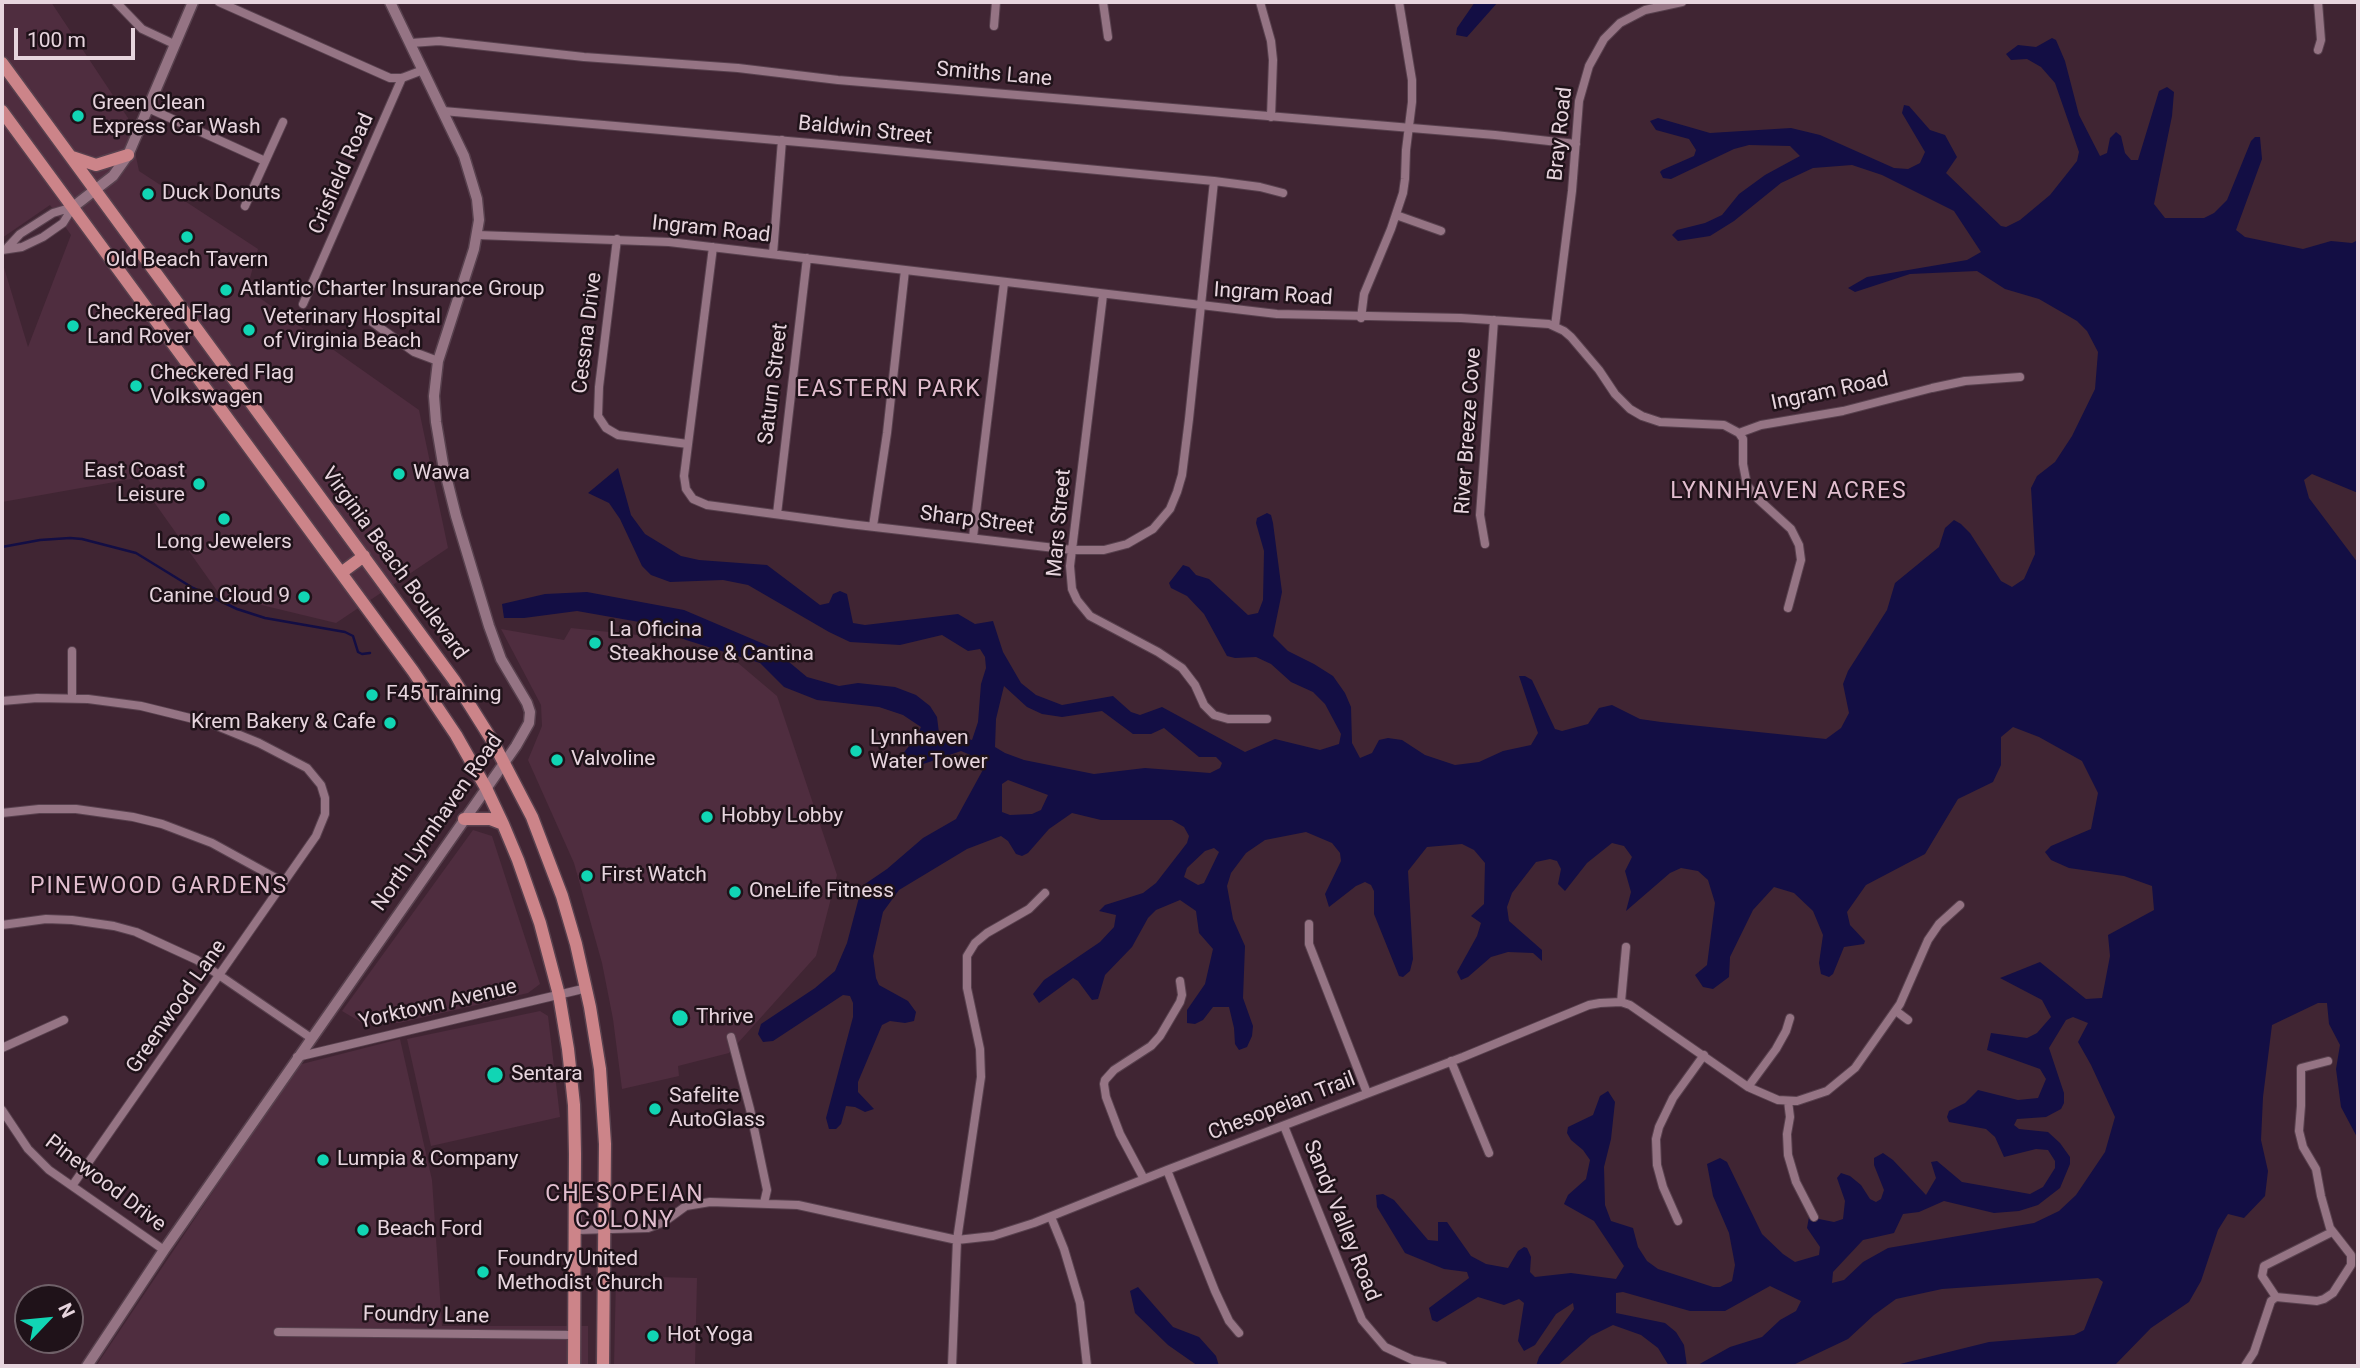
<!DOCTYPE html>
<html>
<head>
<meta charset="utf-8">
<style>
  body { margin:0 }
  #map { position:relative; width:2360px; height:1368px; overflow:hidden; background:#402533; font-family:Roboto,sans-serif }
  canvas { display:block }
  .frame { position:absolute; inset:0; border:4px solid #e7d5de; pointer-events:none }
  .north { position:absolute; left:14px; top:1284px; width:70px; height:70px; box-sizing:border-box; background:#1f1219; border:2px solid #6f6068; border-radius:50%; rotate:64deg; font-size:19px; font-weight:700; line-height:28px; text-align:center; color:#e7d5de }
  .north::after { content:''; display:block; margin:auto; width:24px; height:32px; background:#11d5b4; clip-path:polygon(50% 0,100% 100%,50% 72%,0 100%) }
  .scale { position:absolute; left:14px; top:28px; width:121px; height:32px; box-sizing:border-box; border:4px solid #e7d5de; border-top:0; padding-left:9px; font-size:21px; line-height:24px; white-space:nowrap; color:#e7d5de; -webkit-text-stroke:5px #1f1219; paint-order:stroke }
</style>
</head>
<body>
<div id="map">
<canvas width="2360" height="1368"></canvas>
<div class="frame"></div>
<div class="north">N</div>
<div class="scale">100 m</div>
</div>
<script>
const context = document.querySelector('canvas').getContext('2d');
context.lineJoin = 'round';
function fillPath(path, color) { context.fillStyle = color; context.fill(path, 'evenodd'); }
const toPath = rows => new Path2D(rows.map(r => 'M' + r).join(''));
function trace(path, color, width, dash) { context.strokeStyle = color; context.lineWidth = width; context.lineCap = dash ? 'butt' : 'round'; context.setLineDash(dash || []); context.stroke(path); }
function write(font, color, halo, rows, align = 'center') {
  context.font = font + ' Roboto,sans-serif'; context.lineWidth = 5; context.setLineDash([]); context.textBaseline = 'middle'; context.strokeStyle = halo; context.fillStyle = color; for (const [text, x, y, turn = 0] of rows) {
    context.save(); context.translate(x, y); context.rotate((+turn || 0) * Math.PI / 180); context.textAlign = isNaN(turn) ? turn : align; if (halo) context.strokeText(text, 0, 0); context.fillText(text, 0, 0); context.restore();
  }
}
const built = toPath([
  [2,2,51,2,128,118,139,171,258,249,247,289,419,410,448,548,336,623,220,595,137,478,2,502,2,261,28,347,71,235,50,205,2,238],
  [571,628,647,636,658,650,738,663,777,696,837,875,816,956,729,1053,678,1066,679,1076,622,1089,613,1019,602,963,574,863,528,760,542,726,541,705,501,629,564,640],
  [473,830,492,836,540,984,528,993,399,1023,364,1024,342,1011],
  [540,1011,548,1016,560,1117,431,1146,407,1039],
  [400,1039,432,1180,442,1326,588,1326,588,1366,96,1366,298,1065],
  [616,1276,697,1278,695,1366,614,1366]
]);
const water = toPath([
  [1475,2,1498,2,1467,37,1456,35,1457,28],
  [2052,38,2056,40,2065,61,2079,115,2100,156,2107,153,2110,138,2116,132,2121,136,2125,153,2131,160,2138,160,2159,91,2167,87,2174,92,2172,116,2154,204,2165,218,2204,218,2214,213,2227,200,2251,141,2255,137,2260,137,2262,159,2236,230,2245,237,2303,249,2331,241,2352,243,2358,240,2358,493,2312,474,2304,480,2309,498,2358,563,2358,1139,2341,1107,2336,1069,2340,1045,2329,1024,2327,1003,2318,1003,2272,1025,2263,1097,2261,1140,2268,1171,2265,1196,2244,1218,2228,1214,2218,1230,2201,1281,2189,1302,2151,1328,2114,1366,1892,1366,1989,1342,2074,1335,2084,1330,2103,1282,2098,1278,1942,1289,1896,1299,1874,1315,1848,1339,1791,1366,1696,1366,1730,1347,1762,1337,1780,1320,1796,1311,1801,1301,1770,1286,1725,1311,1690,1311,1623,1292,1616,1293,1616,1313,1665,1323,1676,1332,1684,1345,1687,1366,1669,1366,1658,1348,1641,1335,1613,1325,1591,1336,1557,1366,1536,1366,1539,1357,1574,1309,1573,1303,1556,1314,1535,1345,1524,1351,1518,1341,1524,1303,1519,1299,1504,1305,1478,1297,1437,1322,1432,1320,1429,1308,1469,1278,1467,1272,1444,1269,1405,1253,1377,1207,1376,1195,1383,1194,1394,1200,1428,1240,1438,1241,1438,1222,1447,1222,1471,1256,1486,1264,1508,1268,1518,1251,1524,1247,1527,1248,1531,1257,1530,1272,1535,1277,1571,1273,1616,1279,1624,1266,1594,1221,1564,1204,1568,1195,1586,1179,1590,1160,1583,1150,1571,1140,1567,1133,1568,1127,1593,1115,1600,1096,1608,1091,1615,1102,1611,1139,1604,1167,1605,1205,1611,1221,1633,1228,1638,1247,1647,1261,1658,1269,1713,1287,1720,1287,1732,1281,1735,1265,1729,1233,1713,1196,1707,1164,1720,1158,1727,1162,1762,1234,1783,1254,1795,1262,1819,1255,1820,1247,1807,1228,1809,1217,1834,1222,1843,1219,1845,1201,1837,1178,1841,1173,1850,1176,1861,1185,1870,1199,1876,1202,1881,1199,1884,1190,1874,1165,1874,1158,1883,1153,1893,1160,1926,1195,1936,1178,1931,1162,1937,1161,1962,1182,2030,1194,2043,1187,2055,1168,2055,1161,2048,1150,2036,1149,2004,1157,1995,1137,1986,1129,1949,1122,1947,1117,1949,1111,1965,1103,1978,1090,2018,1100,2038,1098,2046,1079,2040,1069,1987,1050,1991,1033,2027,1038,2037,1033,2051,1017,2042,1000,2000,978,2040,962,2086,999,2102,998,2110,956,2108,935,2154,910,2152,886,2124,876,2069,868,2051,860,2045,852,2051,846,2091,829,2098,793,2082,761,2039,737,2013,727,2001,737,2001,765,1993,782,1958,799,1925,854,1866,885,1847,912,1850,925,1865,941,1864,944,1844,947,1833,974,1829,977,1821,974,1819,963,1823,935,1813,911,1794,893,1774,887,1753,910,1730,957,1729,977,1713,989,1703,987,1695,975,1707,965,1715,903,1708,880,1698,871,1681,868,1670,873,1626,911,1631,892,1625,871,1632,857,1624,846,1612,843,1587,863,1565,891,1558,884,1561,869,1557,861,1550,859,1536,862,1512,893,1507,907,1509,921,1542,950,1542,961,1533,953,1508,952,1491,957,1468,977,1461,980,1457,972,1477,936,1481,923,1471,916,1484,904,1485,863,1474,850,1462,844,1427,847,1408,871,1413,959,1410,971,1403,977,1399,976,1374,914,1374,891,1371,885,1365,882,1356,886,1329,907,1325,894,1341,861,1340,853,1332,843,1306,832,1265,840,1246,853,1231,873,1227,886,1233,919,1245,946,1243,998,1253,1026,1252,1036,1247,1047,1239,1050,1235,1044,1234,1028,1229,1007,1213,1007,1203,1020,1195,1024,1187,1023,1187,1010,1205,984,1213,949,1199,933,1196,911,1180,900,1156,910,1148,918,1132,947,1105,975,1098,999,1092,1000,1078,981,1073,978,1039,1003,1033,994,1044,980,1100,942,1114,927,1116,915,1099,911,1105,905,1143,893,1156,883,1187,843,1189,836,1184,827,1172,820,1101,820,1072,813,1049,829,1028,853,1022,856,1016,854,1008,841,1001,836,967,849,899,890,883,912,873,956,876,978,879,985,908,1001,916,1012,914,1021,905,1023,890,1021,882,1025,858,1082,858,1092,874,1109,865,1112,855,1107,846,1106,841,1124,836,1129,829,1129,826,1118,853,1017,853,1003,850,996,843,995,773,1041,763,1042,758,1034,761,1024,815,988,835,971,847,943,862,886,887,869,923,838,956,819,985,766,975,757,961,751,906,770,898,760,916,737,921,727,903,715,879,707,817,700,784,687,760,663,686,640,645,623,577,611,524,618,504,618,502,604,545,594,587,592,684,610,771,647,807,677,839,686,858,683,895,687,916,695,930,706,937,717,939,733,935,742,938,743,952,734,972,740,978,722,981,684,986,668,985,657,980,649,968,651,942,635,900,645,850,642,829,632,748,585,723,580,670,582,651,575,642,566,620,519,609,503,588,493,618,468,631,515,645,534,681,556,699,560,767,565,820,605,829,603,833,594,840,591,847,594,853,623,865,625,958,614,975,624,993,621,1003,652,1021,683,1036,695,1062,705,1113,696,1131,712,1140,715,1162,707,1245,752,1275,739,1320,750,1339,744,1341,734,1325,704,1313,692,1291,682,1271,664,1256,657,1235,658,1227,656,1204,614,1187,596,1171,588,1169,583,1183,565,1189,567,1196,575,1209,579,1248,615,1258,613,1263,600,1264,551,1256,523,1257,518,1267,513,1271,515,1273,523,1282,592,1273,636,1288,651,1314,664,1333,676,1345,693,1351,707,1352,743,1360,758,1372,753,1379,740,1388,738,1402,740,1425,755,1455,765,1479,762,1503,751,1531,745,1538,733,1519,676,1525,676,1532,680,1555,729,1562,731,1588,724,1599,708,1612,705,1640,719,1661,722,1826,739,1841,728,1849,713,1843,684,1848,671,1887,610,1895,583,1939,547,1945,528,1954,520,1961,524,1970,533,2001,581,2012,587,2024,579,2035,554,2031,488,2037,476,2055,462,2072,436,2095,389,2098,352,2087,331,2077,321,2039,299,2005,289,1977,271,1910,274,1855,292,1848,288,1867,277,1967,260,1981,252,1954,211,1882,175,1852,165,1813,168,1781,183,1734,221,1710,236,1678,241,1672,235,1677,230,1705,223,1722,215,1739,194,1765,175,1800,156,1790,146,1749,145,1734,149,1671,179,1663,178,1660,172,1662,170,1694,156,1696,150,1689,139,1656,130,1650,121,1658,118,1710,133,1791,128,1820,135,1894,168,1908,169,1920,163,1925,152,1902,113,1904,105,1909,106,1930,130,1945,135,1957,157,1946,173,2001,226,2006,227,2020,220,2050,195,2077,161,2079,152,2055,83,2041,67,2027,59,2011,60,2006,54,2018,45,2036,47],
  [1004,686,1027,707,1042,714,1062,717,1102,711,1133,734,1151,734,1164,728,1199,757,1216,757,1222,763,1220,768,1210,773,1145,768,1094,774,1024,760,1005,753,995,747,996,719],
  [1008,780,1048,795,1041,810,1032,814,1010,815,1002,812,1002,784],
  [1214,848,1219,852,1204,883,1198,885,1184,877,1187,868,1205,851],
  [2073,1017,2088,1023,2078,1042,2091,1065,2115,1117,2105,1152,2076,1195,2059,1211,2034,1223,1888,1248,1863,1262,1844,1280,1832,1283,1833,1272,1863,1240,1894,1233,1903,1214,1919,1212,1944,1201,1994,1213,2019,1211,2038,1205,2060,1188,2070,1164,2070,1157,2060,1143,2048,1132,2019,1129,2014,1125,2017,1119,2046,1117,2061,1109,2064,1103,2064,1093,2049,1048,2066,1020],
  [1138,1287,1173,1327,1199,1337,1216,1356,1219,1366,1198,1366,1168,1345,1135,1313,1130,1291]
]);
const stream = toPath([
  [2,547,40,540,70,538,82,539,136,553,193,588,237,609,265,618,345,632,353,636,358,652,362,654,370,653]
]);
const street = toPath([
  [116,2,142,29,174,44],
  [219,2,390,78,402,78,423,70],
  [1103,2,1108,37],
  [1260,2,1271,41,1273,60,1271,117],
  [2318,2,2321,40,2318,50],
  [994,26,996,2],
  [411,43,439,41,584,57,738,68,838,80,1495,135,1576,144],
  [148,108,265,161],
  [443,111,822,144,1214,181,1260,187,1283,193],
  [245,206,283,122],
  [1396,215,1441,231],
  [477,235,669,242,1277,314,1461,318,1549,324,1564,331,1571,337,1599,370,1615,394,1630,409,1642,416,1660,422,1724,425,1739,433],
  [617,239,599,387,598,416,606,428,618,435,688,444],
  [8,247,20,234,53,213,73,207],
  [713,247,684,476,686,489,693,499,707,505,849,524,1072,550,1104,550,1127,544,1153,529,1170,509,1177,492,1182,475,1189,419,1214,181],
  [2,250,22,247,43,237,63,223,73,207],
  [773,254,782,140],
  [1103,295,1070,566,1072,589,1077,600,1090,616,1158,652,1182,668,1195,685,1204,705,1214,715,1228,719,1267,719],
  [303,304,402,78],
  [1361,318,1364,294,1391,229,1403,193,1405,179,1406,150,1412,102,1412,80,1399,2],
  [372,322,414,352,438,361],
  [1555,326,1572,191,1579,101,1589,66,1604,39,1620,23,1645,10,1682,2],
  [1739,433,1761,425,1843,411,1932,388,1965,381,2020,377],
  [1739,433,1743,439,1743,464,1747,485,1758,499,1791,529,1799,545,1801,560,1788,608],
  [777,514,807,258],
  [873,526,887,433,905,270],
  [973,537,1004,283],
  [1485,544,1480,515,1494,320],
  [72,698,72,651],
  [2,701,37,698,88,699,141,706,210,723,259,743,307,768,321,785,325,798,325,814,316,836,72,1186],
  [2,813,39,809,76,809,133,817,162,824,212,843,283,882],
  [1309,924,1309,944,1367,1093],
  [2,925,46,919,72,920,114,926,136,932,197,960,311,1038],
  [1621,1002,1626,947],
  [1896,1011,1908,1020],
  [731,1037,750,1109,767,1190,764,1203],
  [2,1048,64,1020],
  [297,1057,587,988],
  [1451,1061,1489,1153],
  [1748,1087,1776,1049,1786,1031,1790,1018],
  [1788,1101,1790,1117,1787,1134,1788,1155,1796,1182,1814,1217],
  [2,1110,28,1149,49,1170,164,1250],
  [1284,1126,1362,1320,1385,1347,1413,1360,1443,1366],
  [1167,1170,1215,1291,1229,1321,1239,1333],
  [1144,1179,1120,1134,1106,1097,1104,1084,1105,1080,1114,1070,1151,1046,1160,1036,1180,1002,1182,995,1180,981],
  [1051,1217,1064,1249,1080,1303,1087,1366],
  [1678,1221,1663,1187,1657,1165,1656,1139,1659,1127,1673,1098,1704,1055],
  [576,1230,648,1228,664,1222,686,1206,710,1202,798,1205,957,1240,993,1236,1034,1223,1167,1170,1463,1057,1589,1005,1600,1003,1621,1002,1630,1005,1748,1087,1778,1100,1797,1101,1827,1091,1855,1068,1900,1004,1928,940,1939,924,1960,905],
  [2276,1297,2317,1301,2324,1299,2333,1293,2351,1265,2351,1255,2330,1228,2321,1196,2316,1169,2303,1147,2299,1131,2301,1106,2301,1068,2328,1061],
  [2276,1297,2262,1276,2264,1266,2332,1232],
  [278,1332,574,1335],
  [952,1366,957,1240,981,1077,980,1049,967,988,967,956,975,943,987,933,1029,909,1045,893],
  [2245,1366,2254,1352,2271,1301,2276,1297]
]);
const secondary = toPath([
  [73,207,113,176,128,155,193,2],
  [87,1366,164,1250,516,746,529,723,530,712,527,703,501,659,489,626,456,516,443,464,436,422,434,396,438,361,474,249,479,220,477,199,464,156,390,2]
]);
const primary = toPath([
  [2,63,454,680,493,742,532,817,562,896,576,944,590,1007,600,1069,605,1144,603,1366],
  [2,111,413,671,456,735,486,788,503,824,518,860,540,923,559,995,568,1049,574,1105,575,1154,574,1366],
  [72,157,96,165,128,155],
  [341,573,364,556],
  [464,819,490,819,503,824]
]);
const markers = [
  [78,116,7,"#11d5b4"],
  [148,194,7,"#11d5b4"],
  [187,237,7,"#11d5b4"],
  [226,290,7,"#11d5b4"],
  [73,326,7,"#11d5b4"],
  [249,330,7,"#11d5b4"],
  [136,386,7,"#11d5b4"],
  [399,474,7,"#11d5b4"],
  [199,484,7,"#11d5b4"],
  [224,519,7,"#11d5b4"],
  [304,597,7,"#11d5b4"],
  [595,643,7,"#11d5b4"],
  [372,695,7,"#11d5b4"],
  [390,723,7,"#11d5b4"],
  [856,751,7,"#11d5b4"],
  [557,760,7,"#11d5b4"],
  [707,817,7,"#11d5b4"],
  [587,876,7,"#11d5b4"],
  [735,892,7,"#11d5b4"],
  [680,1018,9,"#11d5b4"],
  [495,1075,9,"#11d5b4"],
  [655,1109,7,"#11d5b4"],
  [323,1160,7,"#11d5b4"],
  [363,1230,7,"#11d5b4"],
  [483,1272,7,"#11d5b4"],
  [653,1336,7,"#11d5b4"]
];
const streetNames = [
  ["Smiths Lane",994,75,5],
  ["Baldwin Street",865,131,6],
  ["Bray Road",1561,134,-84],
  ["Crisfield Road",342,174,-66],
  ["Ingram Road",711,230,6],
  ["Ingram Road",1273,295,4],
  ["Cessna Drive",588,333,-83],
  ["Saturn Street",774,384,-83],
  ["Ingram Road",1830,392,-12],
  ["River Breeze Cove",1469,431,-86],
  ["Sharp Street",977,521,7],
  ["Mars Street",1060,523,-85],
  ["Virginia Beach Boulevard",394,564,54],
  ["North Lynnhaven Road",438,823,-55],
  ["Yorktown Avenue",438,1005,-13],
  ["Greenwood Lane",177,1007,-55],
  ["Chesopeian Trail",1282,1107,-21],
  ["Pinewood Drive",105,1184,37],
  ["Sandy Valley Road",1341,1221,68],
  ["Foundry Lane",426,1316,1]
];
const poiNames = [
  ["Green Clean",92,104],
  ["Express Car Wash",92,128],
  ["Duck Donuts",162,194],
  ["Old Beach Tavern",187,261,"center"],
  ["Atlantic Charter Insurance Group",240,290],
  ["Checkered Flag",87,314],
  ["Land Rover",87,338],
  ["Veterinary Hospital",263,318],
  ["of Virginia Beach",263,342],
  ["Checkered Flag",150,374],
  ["Volkswagen",150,398],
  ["East Coast",185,472,"right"],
  ["Leisure",185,496,"right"],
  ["Wawa",413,474],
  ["Long Jewelers",224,543,"center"],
  ["Canine Cloud 9",290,597,"right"],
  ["La Oficina",609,631],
  ["Steakhouse & Cantina",609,655],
  ["F45 Training",386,695],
  ["Krem Bakery & Cafe",376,723,"right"],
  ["Lynnhaven",870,739],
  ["Water Tower",870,763],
  ["Valvoline",571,760],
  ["Hobby Lobby",721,817],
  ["First Watch",601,876],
  ["OneLife Fitness",749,892],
  ["Thrive",696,1018],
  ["Sentara",511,1075],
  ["Safelite",669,1097],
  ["AutoGlass",669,1121],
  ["Lumpia & Company",337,1160],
  ["Beach Ford",377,1230],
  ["Foundry United",497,1260],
  ["Methodist Church",497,1284],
  ["Hot Yoga",667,1336]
];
const neighbourhoodNames = [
  ["EASTERN PARK",889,390],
  ["LYNNHAVEN ACRES",1789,492],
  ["PINEWOOD GARDENS",159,887],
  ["CHESOPEIAN",625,1195],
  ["COLONY",625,1221]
];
fillPath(built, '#4f2d3f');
fillPath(water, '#130e44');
trace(stream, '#130e44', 2.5);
trace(street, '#58414e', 10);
trace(secondary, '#58414e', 13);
trace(primary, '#58414e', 15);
trace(street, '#957484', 8);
trace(secondary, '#957484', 10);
trace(primary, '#cc8489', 12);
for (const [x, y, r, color] of markers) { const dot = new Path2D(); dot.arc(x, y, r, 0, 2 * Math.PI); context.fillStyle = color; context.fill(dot); trace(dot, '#1f1219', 2.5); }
write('21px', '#e7d5de', '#1f1219', streetNames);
write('21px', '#e7d5de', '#1f1219', poiNames, 'left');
context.letterSpacing = '2px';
write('23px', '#e2becf', '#1f1219', neighbourhoodNames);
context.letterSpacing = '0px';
</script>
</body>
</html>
